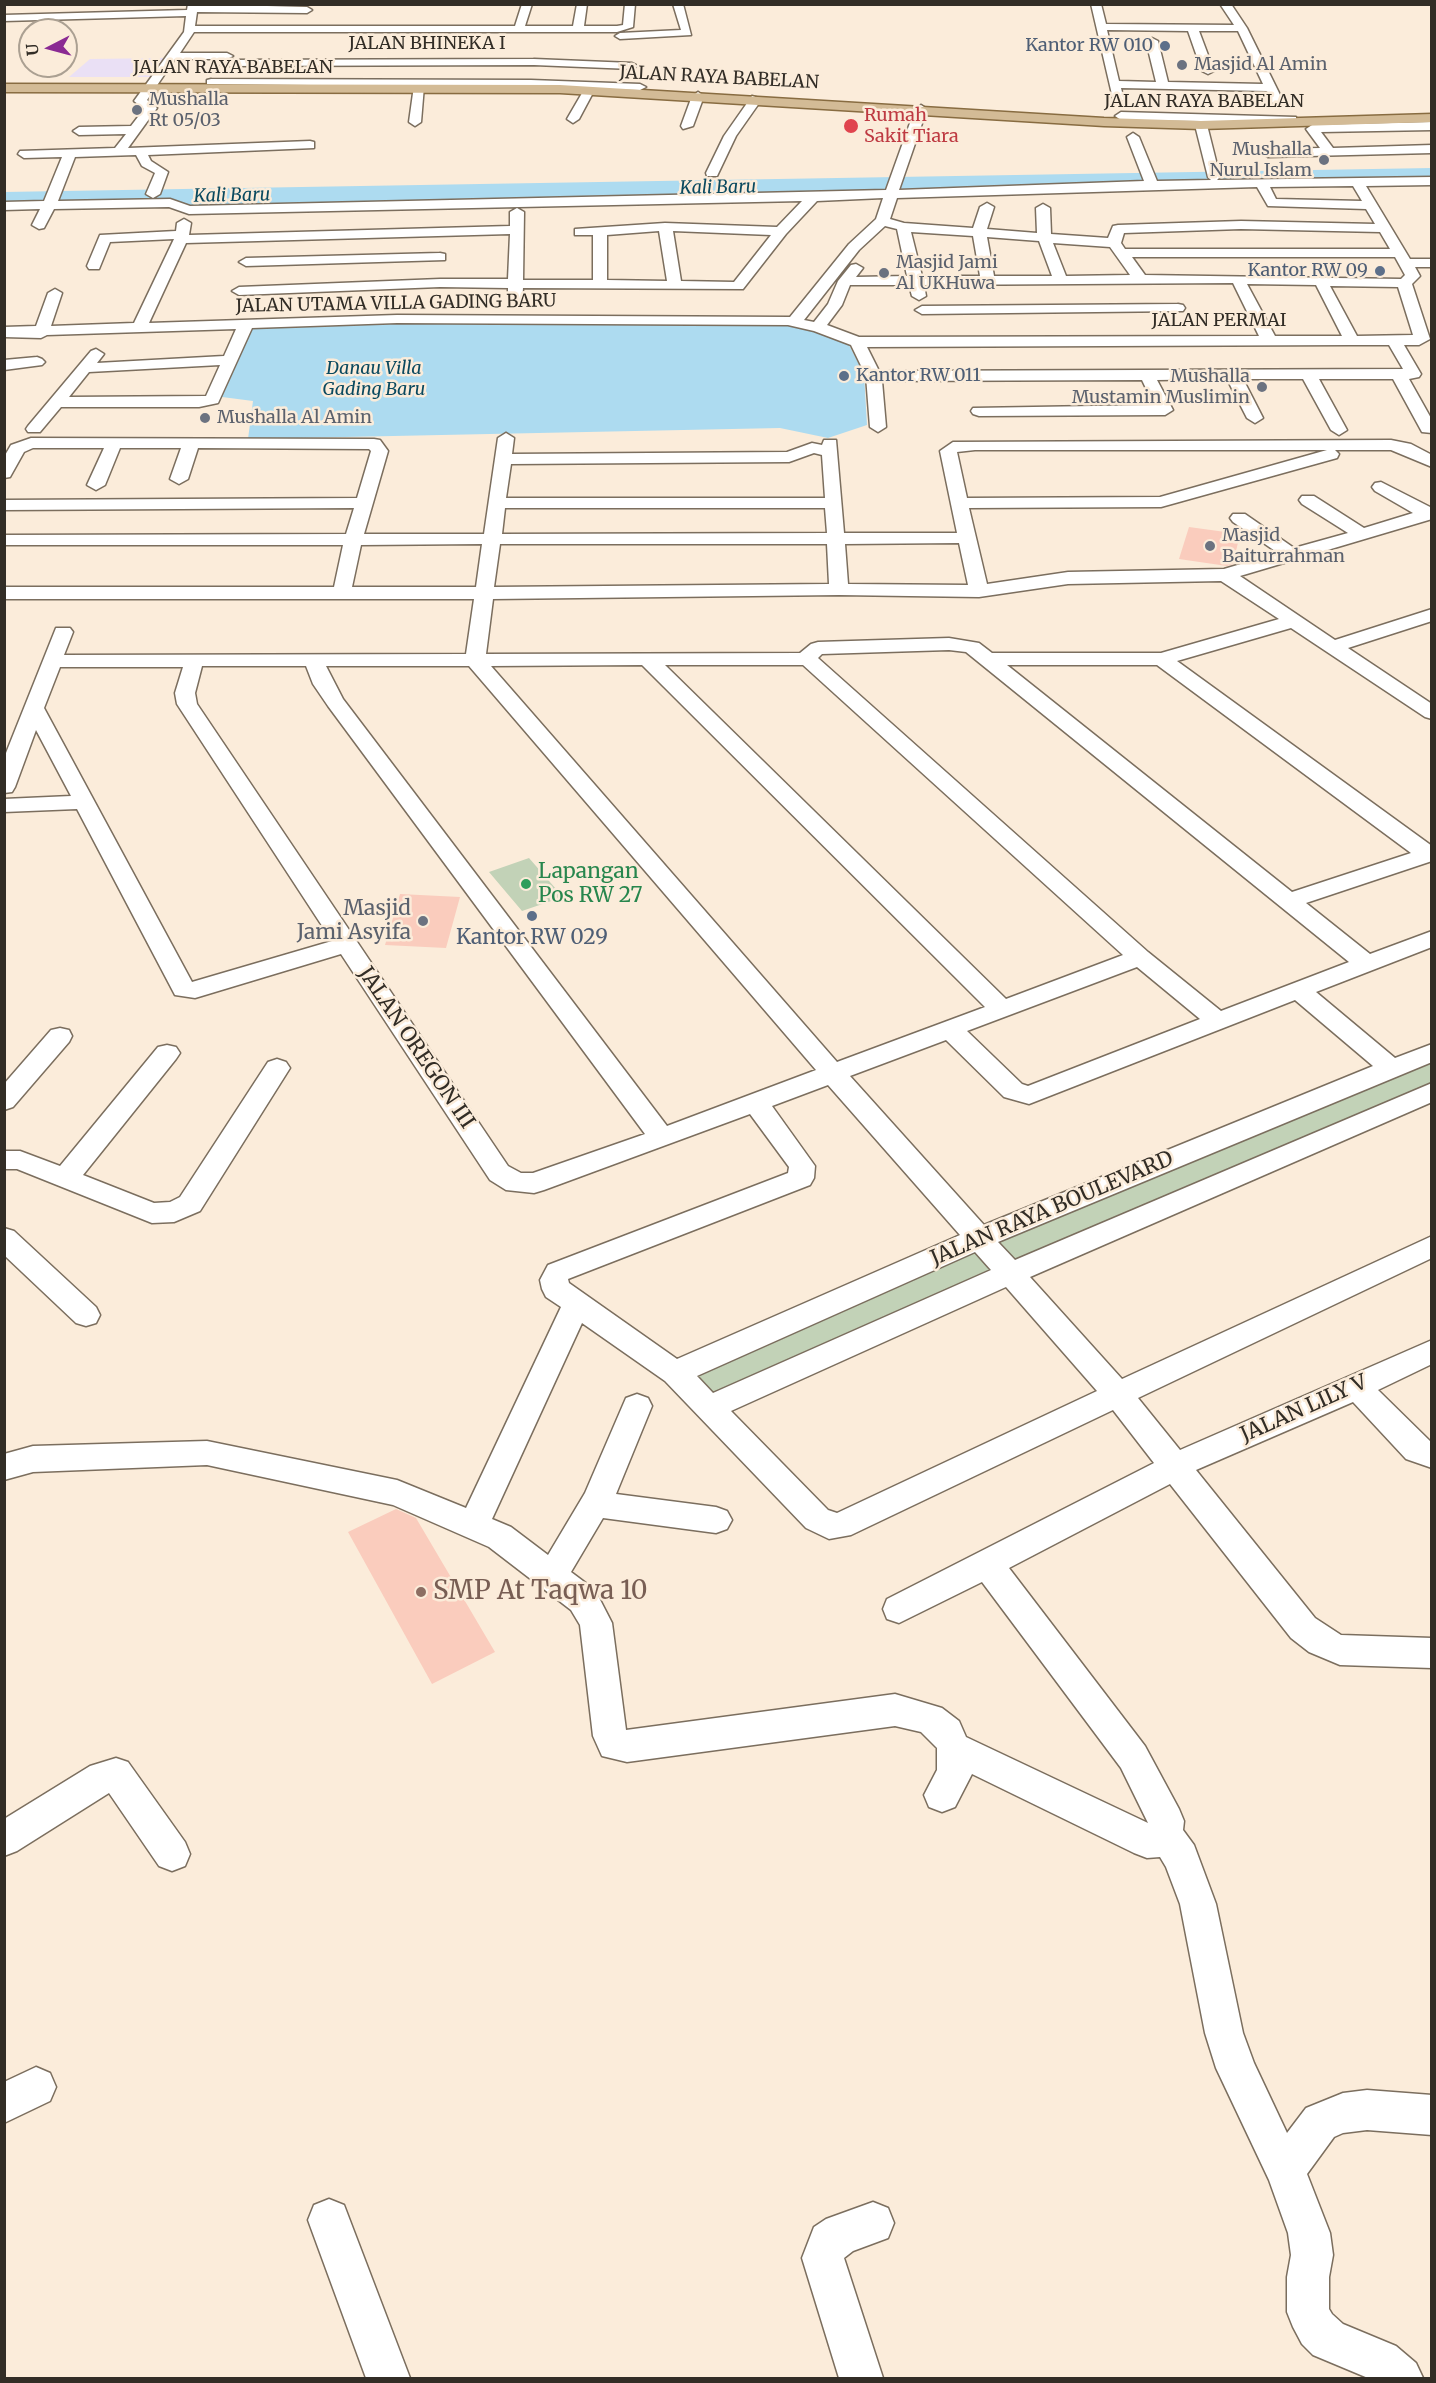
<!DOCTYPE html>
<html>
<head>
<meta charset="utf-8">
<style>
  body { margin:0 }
  #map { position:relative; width:1436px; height:2383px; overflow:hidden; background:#fbecda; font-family:Merriweather,serif }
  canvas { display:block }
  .frame { position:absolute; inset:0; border:6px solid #322d26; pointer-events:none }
  .north { position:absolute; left:18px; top:18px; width:60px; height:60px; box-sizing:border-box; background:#fbecda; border:2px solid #aba092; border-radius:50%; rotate:264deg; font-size:16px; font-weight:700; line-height:24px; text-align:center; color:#322d26 }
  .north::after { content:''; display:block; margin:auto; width:21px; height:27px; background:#8a2a93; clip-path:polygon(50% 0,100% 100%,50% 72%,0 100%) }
</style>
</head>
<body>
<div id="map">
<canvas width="1436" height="2383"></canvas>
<div class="frame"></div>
<div class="north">U</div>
</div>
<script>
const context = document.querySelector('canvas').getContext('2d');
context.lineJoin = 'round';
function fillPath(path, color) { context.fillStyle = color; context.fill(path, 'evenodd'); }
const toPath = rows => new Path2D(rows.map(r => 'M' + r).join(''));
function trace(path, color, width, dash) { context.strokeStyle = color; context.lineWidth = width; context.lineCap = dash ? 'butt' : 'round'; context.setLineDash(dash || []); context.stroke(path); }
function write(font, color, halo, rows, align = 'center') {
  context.font = font + ' Merriweather,serif'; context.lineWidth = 5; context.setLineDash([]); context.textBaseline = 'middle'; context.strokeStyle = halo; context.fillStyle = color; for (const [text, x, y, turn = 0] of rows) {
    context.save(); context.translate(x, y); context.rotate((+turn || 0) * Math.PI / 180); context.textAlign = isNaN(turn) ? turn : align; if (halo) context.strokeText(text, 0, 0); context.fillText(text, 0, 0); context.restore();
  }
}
const education = toPath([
  [166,58,155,77,69,77,90,59]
]);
const green = toPath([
  [815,191,894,191,189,210,191,201],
  [529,858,563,897,522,911,489,872],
  [1431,1052,1431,1094,709,1408,675,1373]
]);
const water = toPath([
  [397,322,791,326,813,330,849,345,864,374,867,425,828,438,780,428,248,439,253,401,222,397,253,327]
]);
const river = toPath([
  [1432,168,1432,184,4,208,4,192,1432,168]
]);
const building = toPath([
  [1189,527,1240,534,1233,564,1227,566,1179,559],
  [400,894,460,897,446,948,385,945],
  [396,1509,416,1518,495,1652,432,1684,348,1532]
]);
const street = toPath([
  [188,4,307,7,312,10,307,13,197,12,195,26,515,26,522,4,532,4,525,26,573,26,577,4,587,4,584,26,617,26,623,25,625,4,635,4,633,27,617,32,194,32,180,53,227,53,233,56,227,59,175,59,147,100,157,108,128,148,310,141,314,142,314,148,148,155,151,161,168,172,160,194,153,198,146,194,155,173,142,166,136,155,75,157,58,201,170,199,190,206,886,190,915,109,921,105,927,109,899,190,1144,181,1127,137,1133,133,1139,137,1157,181,1211,180,1208,177,1195,125,1200,121,1121,120,1115,116,1121,112,1296,117,1296,123,1292,124,1202,122,1207,125,1220,177,1217,180,1432,177,1432,185,1366,186,1410,259,1432,259,1432,267,1415,267,1420,276,1412,284,1430,339,1419,345,1404,345,1421,374,1419,377,1409,379,1432,420,1432,433,1422,432,1393,379,1319,379,1347,430,1339,435,1331,430,1303,379,1243,379,1263,418,1255,423,1247,418,1227,379,1157,380,1173,410,1165,415,979,416,973,414,971,411,973,408,1154,405,1142,380,882,381,886,427,878,432,870,427,866,376,851,345,814,331,788,325,397,323,252,328,218,403,199,407,61,407,40,432,28,432,26,429,28,426,91,351,96,349,104,354,97,363,224,356,236,329,47,335,41,338,4,337,4,327,36,326,48,293,55,289,62,293,51,326,134,323,174,239,110,242,99,269,89,269,87,266,100,235,176,231,177,223,184,219,191,223,189,235,510,226,510,212,517,208,524,212,523,280,593,280,593,235,575,235,575,229,665,223,777,227,802,201,189,214,169,207,54,209,44,228,39,229,32,225,40,209,4,210,4,202,44,201,62,157,24,158,18,154,20,151,115,148,126,134,79,135,73,131,79,127,131,126,144,109,134,101,184,32,186,16,4,21,4,15,187,10,188,4],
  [1353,186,1362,201,1276,199,1270,187,1353,186],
  [1257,187,1268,206,1366,209,1375,224,1241,221,1118,225,1113,226,1108,238,1051,234,1050,208,1043,204,1036,208,1037,233,987,229,994,207,987,203,980,207,973,228,904,223,890,219,897,198,1257,187],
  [883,198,876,219,849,244,790,317,397,315,149,323,186,243,510,234,508,279,440,279,239,287,232,291,239,295,440,287,508,288,508,302,515,306,522,302,523,288,743,289,786,234,817,201,883,198],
  [885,226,897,229,907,276,856,277,863,268,856,264,851,265,838,281,828,304,814,322,804,320,859,250,885,226],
  [1241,229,1380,232,1390,249,1125,249,1121,243,1124,233,1241,229],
  [659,231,667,281,607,280,607,235,659,231],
  [673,231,771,235,734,282,681,281,673,231],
  [911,232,973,236,980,276,922,276,911,232],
  [987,237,1039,241,1052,276,994,276,987,237],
  [1053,243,1110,247,1130,275,1066,276,1053,243],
  [1132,257,1395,257,1405,275,1401,279,1145,275,1132,257],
  [1233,283,1259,336,859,337,827,325,842,305,850,285,909,285,912,296,919,300,926,296,924,285,1233,283],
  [1247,284,1316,285,1342,336,1275,336,1247,284],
  [1330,286,1398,287,1413,335,1357,336,1330,286],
  [1349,345,1389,345,1403,369,879,371,867,347,1349,345],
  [220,365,206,396,69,397,89,372,220,365],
  [673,4,683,4,691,35,620,39,615,36,620,33,681,30,673,4],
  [1091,4,1101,4,1106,24,1234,25,1220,4,1231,4,1247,28,1283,101,1273,104,1267,91,1121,88,1124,100,1114,103,1091,4],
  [1107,30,1188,31,1202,71,1208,74,1214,71,1199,31,1238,31,1263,84,1168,82,1158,41,1152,38,1146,41,1156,82,1119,81,1107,30],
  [534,59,632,63,638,66,632,69,534,65,223,66,217,63,223,60,534,59],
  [211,79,531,80,640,84,646,87,640,90,595,89,579,119,573,123,567,119,585,88,424,86,421,122,415,126,409,122,414,86,207,84,207,80,211,79],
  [698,92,704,96,693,126,683,129,681,126,692,96,698,92],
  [752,96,762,99,736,136,717,176,707,176,706,173,724,136,752,96],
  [1432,122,1432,130,1321,132,1333,148,1432,145,1432,153,1268,157,1262,153,1268,149,1320,148,1306,129,1312,125,1432,122],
  [440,253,445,254,445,260,246,266,239,262,246,258,440,253],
  [1178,304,1183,305,1185,308,1183,311,922,314,915,310,922,306,1178,304],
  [37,357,42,359,45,362,42,365,4,370,4,360,37,357],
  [506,433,514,438,512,454,787,452,812,443,822,445,824,440,836,440,844,533,957,533,940,451,953,442,1391,440,1411,444,1432,455,1432,467,1391,450,1335,450,1339,454,1337,458,1161,507,969,508,987,584,1068,572,1224,569,1278,553,1233,522,1230,518,1233,514,1245,514,1294,548,1348,533,1302,504,1299,500,1302,496,1314,496,1364,528,1413,513,1375,491,1372,487,1375,483,1381,482,1432,508,1432,519,1240,576,1335,640,1432,609,1432,621,1348,648,1432,704,1432,719,1425,717,1291,628,1177,661,1432,846,1432,861,1306,903,1370,954,1432,931,1432,947,1316,992,1395,1058,1432,1044,1432,1062,998,1242,1015,1260,1432,1083,1432,1102,1030,1277,1122,1379,1432,1236,1432,1258,1138,1398,1180,1450,1432,1340,1432,1364,1378,1390,1432,1443,1432,1468,1406,1459,1353,1402,1196,1470,1315,1618,1341,1635,1432,1638,1432,1668,1340,1665,1309,1652,1291,1638,1170,1484,1009,1568,1145,1746,1179,1809,1184,1821,1183,1830,1194,1845,1216,1904,1243,2033,1254,2063,1287,2133,1306,2108,1343,2093,1367,2090,1432,2095,1432,2135,1367,2130,1343,2133,1334,2137,1307,2174,1330,2233,1333,2255,1329,2277,1329,2309,1332,2314,1343,2324,1396,2346,1416,2363,1423,2378,1368,2378,1313,2355,1302,2344,1293,2327,1287,2312,1287,2277,1291,2255,1288,2233,1269,2180,1216,2068,1205,2033,1180,1904,1166,1867,1160,1857,1147,1858,1134,1853,972,1774,955,1807,942,1812,929,1807,924,1795,937,1770,937,1748,921,1732,895,1726,627,1762,602,1756,593,1736,580,1625,571,1610,489,1547,393,1505,207,1465,33,1472,4,1480,4,1454,33,1446,207,1441,397,1480,466,1508,561,1307,546,1297,542,1289,540,1280,548,1265,788,1173,789,1167,750,1114,544,1190,534,1193,506,1190,490,1180,341,954,195,998,175,995,77,809,4,812,4,799,71,796,36,730,15,787,12,792,4,793,4,758,56,628,70,628,73,632,64,655,466,654,474,599,4,599,4,587,334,587,343,545,4,545,4,535,346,534,354,508,4,510,4,500,357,498,371,451,369,449,198,448,188,479,179,484,170,479,181,448,120,448,105,485,96,490,87,485,104,448,33,448,24,452,10,477,4,478,4,457,11,445,31,438,374,439,380,440,388,451,364,534,484,534,498,438,506,433],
  [975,450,1327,450,1160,497,967,498,957,452,975,450],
  [814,453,822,455,825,498,506,498,511,464,789,462,814,453],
  [505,508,825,508,827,533,502,534,505,508],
  [959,543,968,585,848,584,845,544,959,543],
  [482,544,476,587,352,587,361,545,482,544],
  [500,544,827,544,829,584,494,587,500,544],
  [1221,581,1279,619,1161,653,992,653,979,643,949,638,818,642,811,644,800,653,486,654,493,599,839,595,979,597,1068,584,1221,581],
  [949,650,966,652,1349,962,1221,1011,1148,952,818,658,822,654,949,650],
  [642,665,985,1007,837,1062,491,666,642,665],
  [665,665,803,665,1123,955,1006,999,665,665],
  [1007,665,1157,665,1411,853,1292,892,1007,665],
  [202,666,306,666,313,684,328,706,645,1134,533,1173,521,1173,508,1166,197,704,195,693,202,666],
  [326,666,469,666,816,1070,667,1126,343,699,326,666],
  [60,667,183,667,175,693,177,704,332,941,192,982,44,708,60,667],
  [1137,967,1200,1019,1028,1086,1022,1084,967,1031,1137,967],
  [1295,1000,1373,1066,984,1225,850,1076,946,1040,1004,1097,1029,1104,1295,1000],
  [828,1085,960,1235,677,1359,569,1283,568,1279,810,1185,814,1178,815,1166,772,1106,828,1085],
  [975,1252,991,1270,713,1393,697,1376,975,1252],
  [1006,1287,1097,1391,837,1513,828,1510,731,1411,1006,1287],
  [582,1323,665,1381,806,1528,829,1539,851,1535,1113,1410,1154,1463,887,1599,883,1609,887,1619,899,1623,982,1582,1121,1768,1148,1823,966,1737,959,1721,942,1708,895,1694,626,1730,612,1623,595,1590,571,1572,603,1518,716,1533,727,1529,732,1520,727,1511,716,1507,616,1494,652,1406,648,1398,637,1394,626,1398,585,1493,548,1555,511,1527,492,1519,582,1323],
  [60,1028,69,1030,72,1036,69,1042,13,1107,4,1110,4,1084,51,1030,60,1028],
  [167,1045,176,1047,180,1053,176,1059,83,1175,154,1203,170,1202,180,1197,268,1062,277,1059,286,1062,290,1068,200,1211,174,1222,152,1223,17,1169,4,1169,4,1151,20,1151,60,1166,158,1047,167,1045],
  [4,1228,14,1231,96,1307,100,1315,96,1323,86,1326,76,1323,4,1255,4,1228],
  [116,1758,128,1762,185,1842,190,1854,185,1866,172,1871,159,1866,109,1793,17,1851,4,1856,4,1819,90,1766,116,1758],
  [36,2067,50,2073,56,2087,50,2101,4,2123,4,2082,36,2067],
  [329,2199,344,2205,410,2378,366,2378,308,2220,314,2205,329,2199],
  [873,2202,888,2208,894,2223,888,2238,853,2251,844,2258,883,2378,839,2378,802,2258,814,2227,826,2219,873,2202]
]);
const primary = toPath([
  [4,84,560,85,1104,118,1201,121,1432,114,1432,122,1201,129,1104,126,560,93,4,92,4,84]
]);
const markers = [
  [1165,46,6,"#5c6f8a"],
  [1182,65,6,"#6b7280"],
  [137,110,6,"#6b7280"],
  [851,126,8,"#e0444e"],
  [1324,160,6,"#6b7280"],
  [1380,271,6,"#5c6f8a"],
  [884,273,6,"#6b7280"],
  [844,376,6,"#5c6f8a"],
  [1262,387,6,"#6b7280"],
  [205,418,6,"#6b7280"],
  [1210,546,6,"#6b7280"],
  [526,884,6,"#2e9e5b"],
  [532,916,6,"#5c6f8a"],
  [423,921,6,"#6b7280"],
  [421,1592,6,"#8d6e63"]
];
const farStreetnames = [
  ["JALAN BHINEKA I",427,44],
  ["JALAN RAYA BABELAN",233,68],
  ["JALAN RAYA BABELAN",719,78,3],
  ["JALAN RAYA BABELAN",1204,102],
  ["JALAN UTAMA VILLA GADING BARU",396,304,-1],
  ["JALAN PERMAI",1219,321]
];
const farServicenames = [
  ["Kantor RW 010",1153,46],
  ["Kantor RW 09",1368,271],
  ["Kantor RW 011",856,376,"left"]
];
const farWorshipnames = [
  ["Masjid Al Amin",1194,65],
  ["Mushalla",149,100],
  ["Rt 05/03",149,121],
  ["Mushalla",1312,150,"right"],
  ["Nurul Islam",1312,171,"right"],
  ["Masjid Jami",896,263],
  ["Al UKHuwa",896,284],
  ["Mushalla",1250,377,"right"],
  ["Mustamin Muslimin",1250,398,"right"],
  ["Mushalla Al Amin",217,418],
  ["Masjid",1222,536],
  ["Baiturrahman",1222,557]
];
const farHealthnames = [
  ["Rumah",864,116],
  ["Sakit Tiara",864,137]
];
const farWaternames = [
  ["Kali Baru",718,188,-1],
  ["Kali Baru",232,196,-1],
  ["Danau Villa",374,369],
  ["Gading Baru",374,390]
];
const leisureNames = [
  ["Lapangan",538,872],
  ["Pos RW 27",538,896]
];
const worshipNames = [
  ["Masjid",411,909],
  ["Jami Asyifa",411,933]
];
const serviceNames = [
  ["Kantor RW 029",532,938]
];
const streetNames = [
  ["JALAN OREGON III",416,1048,56],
  ["JALAN RAYA BOULEVARD",1052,1209,-23],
  ["JALAN LILY V",1304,1409,-24]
];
const nearEducationnames = [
  ["SMP At Taqwa 10",433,1592]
];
fillPath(education, '#eae0f5');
fillPath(green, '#c2d2b7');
fillPath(water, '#addbf0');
fillPath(river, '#addbf0');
fillPath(building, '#faccbd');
trace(street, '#7b6e5e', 3);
trace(primary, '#886c41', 3);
fillPath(street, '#fff');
fillPath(primary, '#d3bb96');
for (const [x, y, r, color] of markers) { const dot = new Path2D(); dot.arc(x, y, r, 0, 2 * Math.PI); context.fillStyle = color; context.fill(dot); trace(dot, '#fbecda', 2); }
write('18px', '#322d26', '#fbecda', farStreetnames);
write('18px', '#4e5e75', '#fbecda', farServicenames, 'right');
write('18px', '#5b616d', '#fbecda', farWorshipnames, 'left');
write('18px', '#be3a42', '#fbecda', farHealthnames, 'left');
write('italic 18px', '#0a495f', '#fbecda', farWaternames);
write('21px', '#27864d', '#fbecda', leisureNames, 'left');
write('21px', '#5b616d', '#fbecda', worshipNames, 'right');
write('21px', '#4e5e75', '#fbecda', serviceNames);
write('21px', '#322d26', '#fbecda', streetNames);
write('26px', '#785e54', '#fbecda', nearEducationnames, 'left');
</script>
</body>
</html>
